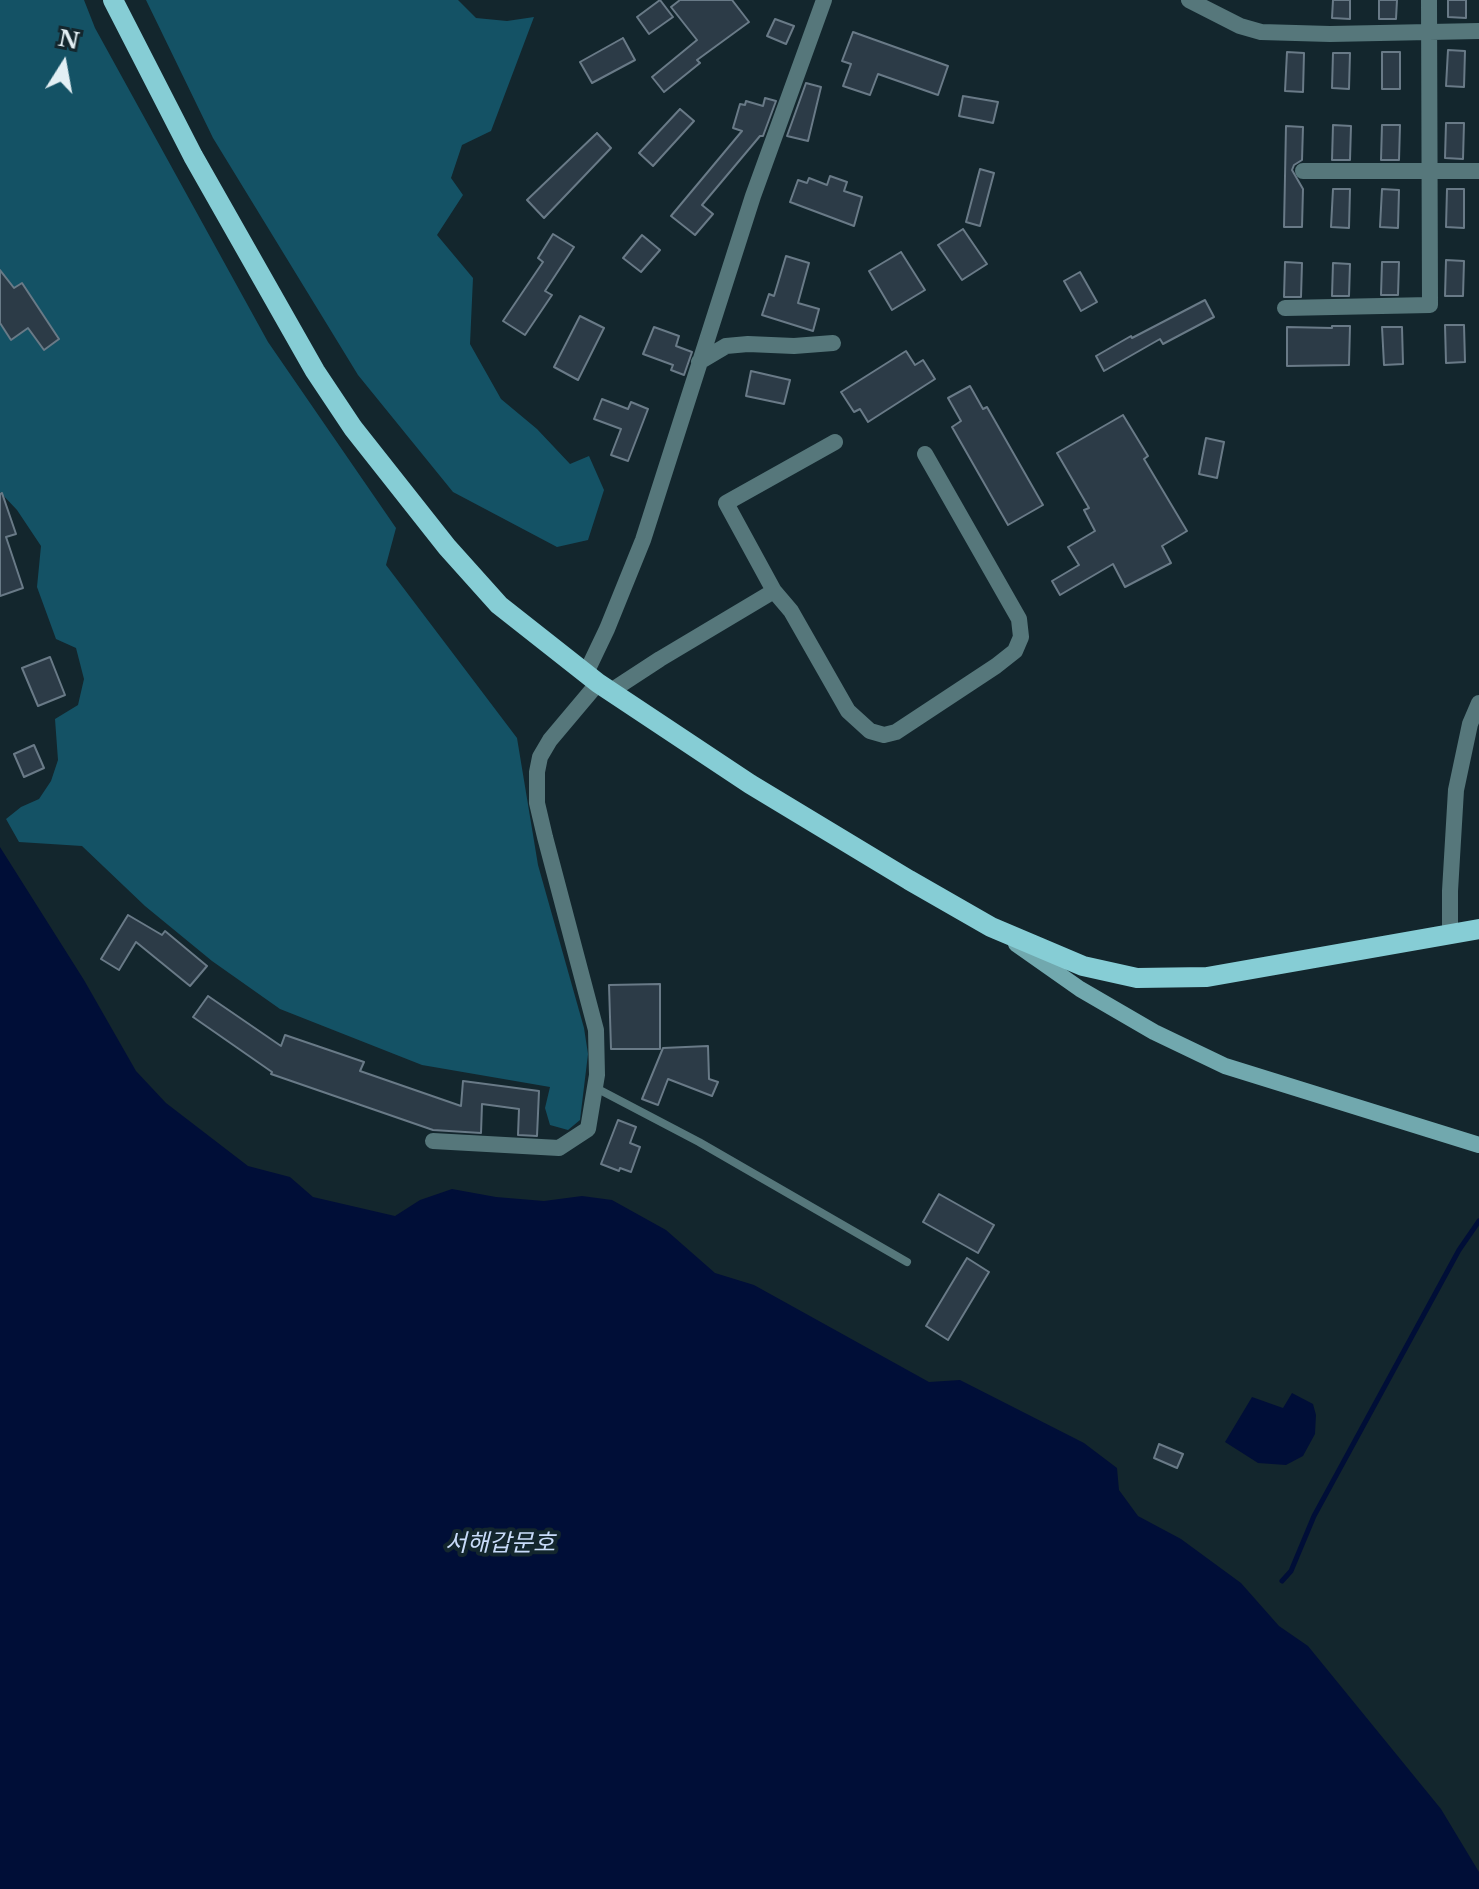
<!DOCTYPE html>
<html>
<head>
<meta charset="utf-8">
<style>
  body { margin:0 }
  #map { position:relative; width:1479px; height:1889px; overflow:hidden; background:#13262d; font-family:"Libre Baskerville",serif }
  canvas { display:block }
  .north { position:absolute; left:24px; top:24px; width:80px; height:80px; -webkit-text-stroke:6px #13262d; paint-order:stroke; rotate:11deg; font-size:22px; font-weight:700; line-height:32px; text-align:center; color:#e3eff4 }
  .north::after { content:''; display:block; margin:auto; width:28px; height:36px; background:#e3eff4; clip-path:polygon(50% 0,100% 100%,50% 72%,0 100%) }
</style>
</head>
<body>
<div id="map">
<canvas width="1479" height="1889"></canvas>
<div class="north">N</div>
</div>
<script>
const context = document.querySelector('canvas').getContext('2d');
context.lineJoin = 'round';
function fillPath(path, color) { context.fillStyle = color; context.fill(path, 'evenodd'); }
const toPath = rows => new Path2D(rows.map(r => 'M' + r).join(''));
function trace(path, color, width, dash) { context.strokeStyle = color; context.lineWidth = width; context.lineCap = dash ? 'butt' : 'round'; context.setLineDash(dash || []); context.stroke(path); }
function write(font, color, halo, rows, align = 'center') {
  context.font = font + ' "Libre Baskerville","Noto Sans KR",serif'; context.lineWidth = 8; context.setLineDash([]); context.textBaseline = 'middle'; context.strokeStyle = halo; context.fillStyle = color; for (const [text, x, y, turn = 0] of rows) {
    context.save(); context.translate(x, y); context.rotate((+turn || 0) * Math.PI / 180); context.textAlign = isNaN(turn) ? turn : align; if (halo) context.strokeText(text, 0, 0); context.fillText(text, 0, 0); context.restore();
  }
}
const forest = toPath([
  [0,0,84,0,95,28,268,342,396,528,386,565,517,738,538,865,584,1028,588,1054,580,1120,568,1130,550,1125,545,1108,550,1087,422,1065,280,1009,212,961,145,906,82,846,19,842,6,819,21,807,39,799,51,781,58,760,55,719,78,705,84,679,76,648,56,639,37,587,41,546,17,510,0,492],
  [146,0,458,0,476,18,507,21,534,17,491,131,462,145,451,178,463,195,437,235,473,278,470,344,501,399,537,429,570,464,589,456,604,490,588,540,557,547,453,492,358,375,213,138]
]);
const water = toPath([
  [0,847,84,980,136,1071,166,1103,248,1166,290,1177,313,1197,395,1216,420,1200,452,1189,496,1197,544,1201,582,1196,612,1200,666,1230,715,1273,754,1285,929,1382,960,1380,1084,1443,1117,1468,1119,1490,1138,1516,1181,1539,1241,1583,1279,1626,1308,1646,1441,1809,1479,1872,1479,1889,0,1889],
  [1292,1393,1313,1404,1316,1415,1315,1434,1303,1456,1286,1465,1258,1463,1225,1442,1252,1397,1283,1408]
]);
const stream = toPath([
  [1282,1581,1291,1571,1314,1516,1459,1250,1479,1221]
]);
const building = toPath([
  [660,0,673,17,649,34,637,17,660,0],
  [680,0,732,0,749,22,697,60,700,63,664,92,652,77,697,40,671,7,680,0],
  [1333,0,1350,0,1350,19,1332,18,1333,0],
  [1379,0,1397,0,1396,19,1379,19,1379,0],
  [1448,0,1466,0,1466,18,1448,17,1448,0],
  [775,19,794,26,786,44,767,36,775,19],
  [853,32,948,66,938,95,878,74,870,95,843,86,851,64,842,61,853,32],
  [623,38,635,60,592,83,580,62,623,38],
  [1448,50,1465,51,1464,87,1446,86,1448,50],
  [1287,52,1304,53,1303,92,1285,91,1287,52],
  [1382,52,1400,52,1400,89,1382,89,1382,52],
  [1333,53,1350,53,1349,89,1332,88,1333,53],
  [806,83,821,87,808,141,787,136,806,83],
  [963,96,998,102,993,123,959,116,963,96],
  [765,98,776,101,763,136,760,136,702,205,713,214,695,235,671,216,742,131,733,128,740,104,745,105,746,101,763,106,765,98],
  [680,109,694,121,653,166,639,153,680,109],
  [1446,123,1464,123,1463,159,1445,158,1446,123],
  [1333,125,1351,126,1350,160,1332,160,1333,125],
  [1382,125,1400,125,1399,160,1381,160,1382,125],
  [1286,126,1303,127,1302,160,1294,165,1292,170,1303,189,1302,227,1284,227,1286,126],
  [597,133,611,148,544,218,527,200,597,133],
  [980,169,994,173,980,226,966,222,980,169],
  [830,176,847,182,844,191,862,197,854,226,790,202,798,180,807,183,809,178,827,185,830,176],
  [1333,189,1350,189,1349,228,1331,227,1333,189],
  [1382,189,1399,190,1398,228,1380,227,1382,189],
  [1447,189,1464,189,1464,228,1446,227,1447,189],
  [963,229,987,264,962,280,938,245,963,229],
  [553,234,574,247,545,291,552,295,525,335,503,321,543,262,538,258,553,234],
  [642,235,660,250,641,272,623,258,642,235],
  [901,252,925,290,892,310,869,271,901,252],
  [786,256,809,263,798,303,819,309,813,331,762,315,769,294,774,296,786,256],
  [1446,260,1464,261,1463,296,1445,296,1446,260],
  [1285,262,1302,263,1301,297,1284,297,1285,262],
  [1382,262,1399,262,1398,295,1381,295,1382,262],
  [1333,263,1350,264,1349,296,1332,296,1333,263],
  [0,270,14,288,22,283,59,339,44,350,28,328,11,340,0,323,0,270],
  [1080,272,1097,302,1081,311,1064,281,1080,272],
  [1205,300,1214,317,1163,344,1160,339,1104,371,1096,356,1131,336,1132,338,1205,300],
  [580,316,604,328,578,380,554,367,580,316],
  [1445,325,1464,325,1465,362,1446,363,1445,325],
  [1332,326,1350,326,1349,365,1287,366,1287,327,1332,328,1332,326],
  [654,327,679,336,676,346,692,352,684,375,671,370,673,365,643,354,654,327],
  [1382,327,1402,327,1403,364,1384,365,1382,327],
  [906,351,915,365,923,360,935,379,868,422,860,409,854,412,841,392,906,351],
  [751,371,790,380,784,404,746,396,751,371],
  [970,386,983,409,987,407,1043,505,1008,525,952,427,961,421,948,398,970,386],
  [602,399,628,409,631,402,648,409,628,461,611,455,621,429,594,419,602,399],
  [1123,415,1148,456,1144,459,1187,531,1162,546,1171,563,1125,587,1113,564,1060,595,1052,581,1079,565,1068,547,1095,531,1084,510,1089,508,1057,453,1123,415],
  [1206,438,1224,442,1217,478,1199,474,1206,438],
  [2,493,16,534,6,537,23,588,0,596,0,494,2,493],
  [50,657,65,695,38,706,22,668,50,657],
  [34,745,44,768,24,777,14,754,34,745],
  [128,915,162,935,165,931,207,966,190,986,136,942,119,970,101,959,128,915],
  [660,984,660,1049,611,1049,609,985,660,984],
  [208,996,281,1046,285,1035,364,1062,360,1071,461,1106,463,1081,539,1091,537,1136,518,1135,519,1109,482,1104,481,1133,433,1130,271,1074,272,1072,193,1017,208,996],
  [708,1046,709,1079,718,1082,712,1096,668,1079,658,1105,642,1099,663,1048,708,1046],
  [618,1120,636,1127,630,1143,640,1147,631,1172,620,1168,619,1171,601,1164,618,1120],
  [939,1194,994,1225,978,1253,923,1222,939,1194],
  [967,1258,989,1272,948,1340,926,1326,967,1258],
  [1159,1444,1183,1454,1177,1468,1154,1458,1159,1444]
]);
const service = toPath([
  [596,1088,699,1142,907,1262]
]);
const minor = toPath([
  [1189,0,1240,26,1261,32,1330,34,1479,31],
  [1303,171,1479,171],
  [1285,308,1430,305,1429,0],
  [699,362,726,346,748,344,794,346,833,343],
  [774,591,726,503,835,442],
  [586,673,607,629,643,540,753,196,824,0],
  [611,691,660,659,774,591,791,611,848,711,870,731,884,735,896,732,996,666,1015,651,1021,637,1019,619,925,454],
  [1450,934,1450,891,1456,790,1470,724,1479,703],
  [433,1141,559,1148,588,1129,597,1075,596,1030,545,837,537,803,537,772,540,757,550,740,598,683]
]);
const secondary = toPath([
  [1016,944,1080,989,1154,1032,1225,1066,1479,1145]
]);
const primary = toPath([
  [113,0,193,156,315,371,353,428,447,547,499,605,598,683,750,784,909,880,991,927,1083,966,1137,978,1207,977,1479,929]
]);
const waterNames = [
  ["서해갑문호",500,1544]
];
fillPath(forest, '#145265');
fillPath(water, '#000e37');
trace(stream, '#000e37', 5);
fillPath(building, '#2c3b47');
trace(building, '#697a87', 2);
trace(service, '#56777b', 8);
trace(minor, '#56777b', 16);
trace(secondary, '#71a8ae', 16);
trace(primary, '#86cdd5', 20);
write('italic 24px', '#c8dbf9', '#13262d', waterNames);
</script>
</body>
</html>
